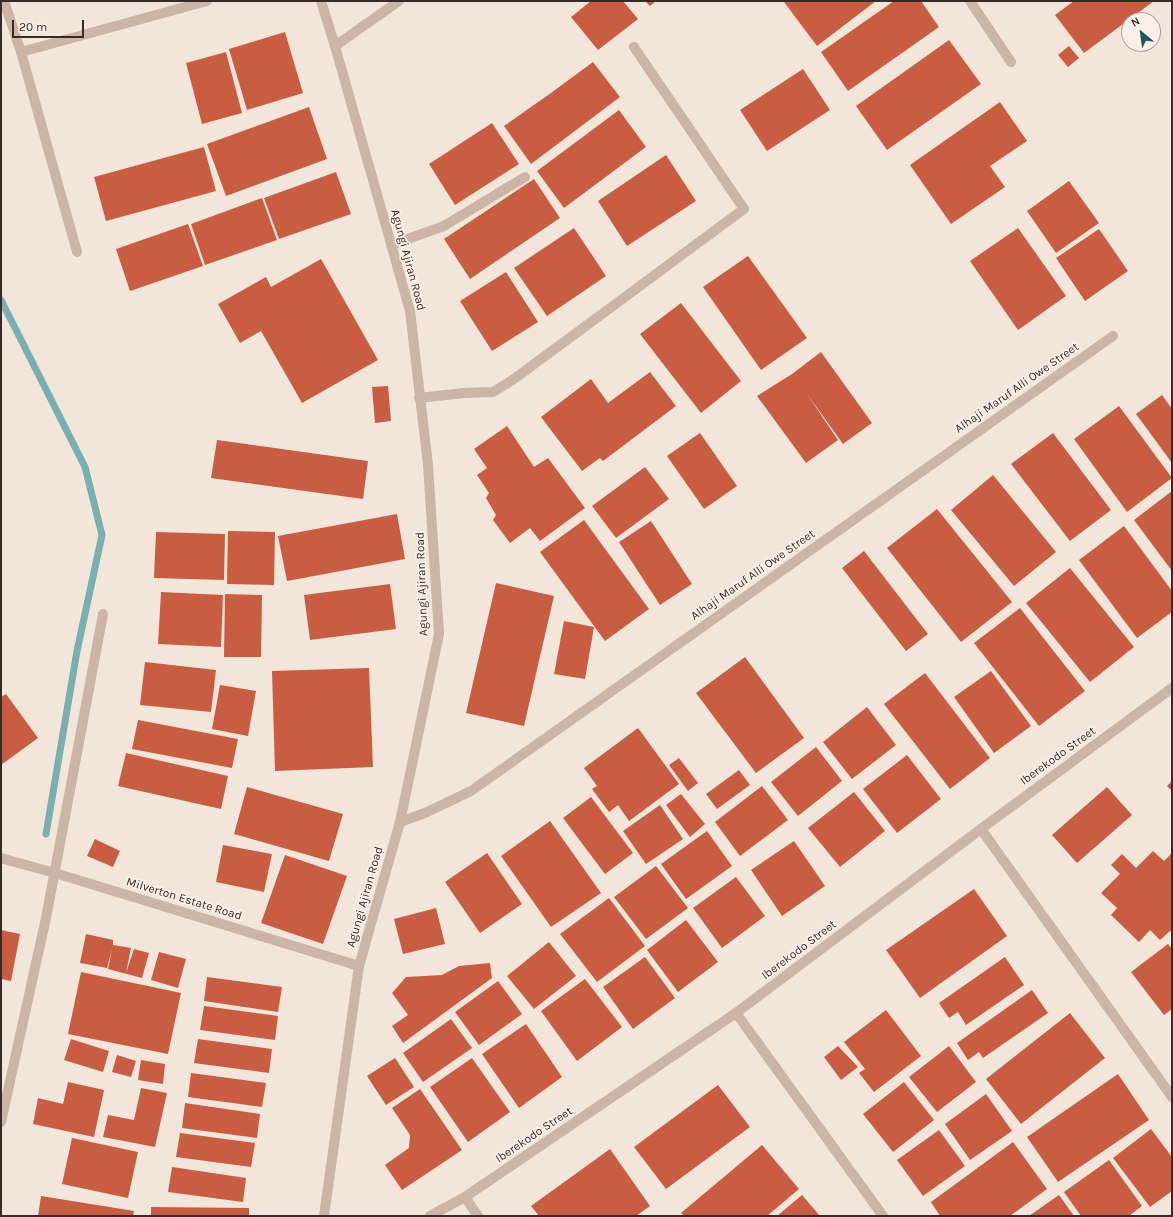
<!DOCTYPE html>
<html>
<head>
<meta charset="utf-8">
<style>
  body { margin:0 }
  #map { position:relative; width:1173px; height:1217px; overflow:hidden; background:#f2e6da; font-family:Karla,sans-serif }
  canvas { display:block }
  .frame { position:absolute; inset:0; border:2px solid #362b27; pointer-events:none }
  .north { position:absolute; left:1121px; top:12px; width:40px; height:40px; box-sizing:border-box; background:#faf0e7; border:1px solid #aca19a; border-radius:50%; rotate:331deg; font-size:11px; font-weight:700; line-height:16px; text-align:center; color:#362b27 }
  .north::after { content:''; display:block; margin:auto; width:14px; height:18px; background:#1c5758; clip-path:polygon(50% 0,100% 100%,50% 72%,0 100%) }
  .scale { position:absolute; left:12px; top:20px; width:72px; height:18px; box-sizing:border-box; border:2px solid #362b27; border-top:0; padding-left:5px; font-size:12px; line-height:14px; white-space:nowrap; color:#362b27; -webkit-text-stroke:3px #faf0e7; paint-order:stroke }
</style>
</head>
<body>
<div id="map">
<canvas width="1173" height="1217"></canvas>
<div class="frame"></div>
<div class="north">N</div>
<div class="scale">20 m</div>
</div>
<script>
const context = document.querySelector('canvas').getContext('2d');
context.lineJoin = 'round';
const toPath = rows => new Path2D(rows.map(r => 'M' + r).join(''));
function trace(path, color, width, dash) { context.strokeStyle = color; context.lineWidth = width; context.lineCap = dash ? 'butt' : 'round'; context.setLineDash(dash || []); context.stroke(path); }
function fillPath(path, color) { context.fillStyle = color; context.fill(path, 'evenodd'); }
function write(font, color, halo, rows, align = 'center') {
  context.font = font + ' Karla,sans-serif'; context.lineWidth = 3.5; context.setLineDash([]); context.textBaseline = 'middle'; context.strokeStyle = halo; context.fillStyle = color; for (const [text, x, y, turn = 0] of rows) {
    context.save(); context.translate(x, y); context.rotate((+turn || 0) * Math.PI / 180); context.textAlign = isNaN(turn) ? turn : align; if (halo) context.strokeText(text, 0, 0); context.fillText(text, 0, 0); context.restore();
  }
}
const stream = toPath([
  [1,300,85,467,102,535,77,651,46,834]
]);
const building = toPath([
  [591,1,623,1,638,19,598,50,571,17],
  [645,1,656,1,650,6],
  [785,1,876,1,817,46,784,2],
  [894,1,921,1,939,27,848,91,821,52],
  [1074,1,1154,1,1084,53,1055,15],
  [285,32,303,93,247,110,229,49],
  [949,40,981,84,887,150,856,106],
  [1069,46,1079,58,1068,67,1058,55],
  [226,52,242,113,202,124,186,63],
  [593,62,620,97,531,164,504,126,551,93],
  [803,69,830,110,767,151,740,110],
  [1000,102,1027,141,990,166,1005,187,951,224,910,165],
  [309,107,327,159,226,196,207,144],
  [619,110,646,147,564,208,537,171],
  [492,123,519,164,455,205,429,164],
  [204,147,216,191,106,221,94,177],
  [666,155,696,201,627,246,598,201],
  [336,172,351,214,279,239,264,198],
  [534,179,560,218,470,279,444,239],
  [1069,181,1099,223,1056,253,1027,211],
  [262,198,277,240,205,265,191,224],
  [188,224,203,266,130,291,116,249],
  [574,228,606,276,547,316,514,268],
  [1018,228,1066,296,1018,330,970,261],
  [1099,229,1128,271,1085,301,1056,258],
  [748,256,807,338,761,370,703,287],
  [321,259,378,360,302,403,261,331,240,343,218,304,266,277,271,287],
  [506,272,538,322,492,351,460,301],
  [681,303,741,381,701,413,640,334],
  [821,352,872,423,843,444,807,394,838,440,806,463,757,396,792,374],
  [650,372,676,406,603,461,600,458,582,471,541,417,591,379,608,403],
  [388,386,391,421,375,423,372,387],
  [1162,395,1172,409,1172,463,1136,414],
  [1119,406,1172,478,1127,512,1074,439],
  [507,426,534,467,548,458,585,508,540,541,530,528,510,543,493,520,496,515,486,498,489,493,477,475,487,468,474,449],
  [700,433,737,486,704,509,667,456],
  [1053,433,1111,510,1070,541,1011,464],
  [217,440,368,461,363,499,211,478],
  [645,467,669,499,616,538,592,506],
  [993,475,1056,552,1014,586,951,510],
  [1172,491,1172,571,1134,520],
  [937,509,1012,602,961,642,887,548],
  [397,514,405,559,287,581,278,536],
  [584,520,649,609,605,641,540,552],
  [651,521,692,584,660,605,619,542],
  [1124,526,1172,591,1172,612,1137,638,1079,560],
  [228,531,275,532,274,585,227,584],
  [156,532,225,534,224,580,154,578],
  [864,551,928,634,906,651,842,568],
  [1070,568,1134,647,1090,682,1026,603],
  [496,583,554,596,524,726,466,713],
  [390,584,396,629,310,640,304,595],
  [161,592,223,595,221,647,158,644],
  [225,594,262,595,261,657,224,657],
  [1020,608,1085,691,1039,726,974,643],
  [564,621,594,627,585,679,554,674],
  [745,657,804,738,756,773,696,693],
  [145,662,216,670,211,712,140,705],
  [369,668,373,767,275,771,272,671],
  [991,671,1031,726,994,753,954,697],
  [925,673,990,758,950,789,884,704],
  [220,685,256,691,248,736,212,729],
  [6,694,38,738,1,765,1,697],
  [867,707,896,745,852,779,823,742],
  [138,720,238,739,232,768,132,749],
  [638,728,679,784,629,821,618,805,609,812,592,789,597,786,584,768],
  [816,747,842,781,798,816,771,782],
  [126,753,228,776,221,809,118,786],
  [907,755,941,799,897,833,863,789],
  [679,758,698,783,688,791,669,765],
  [739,770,750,785,717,809,706,794],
  [1172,781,1172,791,1167,786],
  [762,786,788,820,740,856,715,822],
  [247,787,343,814,329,861,234,834],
  [1107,787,1132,815,1077,863,1052,835],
  [854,792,885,831,840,867,808,828],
  [681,794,705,824,690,837,666,805],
  [591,797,633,853,605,874,563,818],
  [660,805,683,839,646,864,623,831],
  [550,821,601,893,551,927,501,856],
  [707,831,732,866,686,899,661,864],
  [95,839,120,851,113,867,87,856],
  [794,841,825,886,782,916,751,870],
  [223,845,272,854,264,892,216,882],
  [1153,851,1164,861,1172,853,1172,933,1170,931,1160,940,1150,930,1139,942,1111,915,1117,908,1101,893,1120,874,1111,865,1122,854,1136,868],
  [487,853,522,904,480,933,445,882],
  [285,855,347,876,323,944,261,923],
  [656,866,688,908,646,939,614,897],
  [736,877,765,916,722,948,693,908],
  [974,889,1007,936,920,998,886,950],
  [609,898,645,946,597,982,560,934],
  [436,908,445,944,403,954,394,919],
  [686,920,718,962,678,992,647,950],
  [1,930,20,934,11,981,1,979],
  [86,934,113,940,113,945,131,948,126,973,134,949,149,953,142,978,108,969,112,949,107,968,80,963],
  [549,942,576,976,534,1009,507,976],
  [1168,944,1172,949,1172,1009,1164,1015,1131,972],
  [159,952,186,959,178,988,151,980],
  [645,957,675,998,633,1029,603,987],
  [1005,957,1024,985,966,1025,958,1012,949,1018,939,1003],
  [490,963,492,978,403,1043,392,1026,408,1015,392,993,406,977,442,975,459,966],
  [81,972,181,993,168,1054,68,1034],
  [207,977,282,987,278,1012,204,1001],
  [585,979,622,1027,577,1061,541,1011],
  [498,981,522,1014,479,1045,455,1012],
  [1032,990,1048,1013,983,1058,979,1052,968,1060,957,1043],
  [204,1006,278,1016,275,1040,200,1030],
  [886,1010,921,1056,874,1092,859,1073,865,1069,844,1042],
  [1070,1013,1105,1058,1021,1124,986,1079],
  [451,1019,472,1048,423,1082,403,1053],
  [526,1024,562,1077,519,1108,482,1054],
  [71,1039,109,1051,103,1072,64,1060],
  [198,1039,272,1049,269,1073,194,1063],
  [838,1046,858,1067,841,1080,824,1057],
  [949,1046,976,1082,937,1112,909,1077],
  [117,1055,136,1061,131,1077,112,1072],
  [395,1058,414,1087,386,1105,367,1076],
  [472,1058,510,1112,468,1142,430,1087],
  [141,1060,165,1064,163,1084,138,1080],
  [191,1073,266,1083,262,1107,188,1097],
  [1118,1074,1149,1120,1058,1182,1027,1137],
  [68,1082,104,1090,94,1137,33,1124,38,1098,63,1104],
  [904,1082,934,1120,893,1152,863,1114],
  [718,1085,750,1127,666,1189,634,1147],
  [141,1088,167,1093,155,1147,103,1137,108,1115,134,1120],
  [420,1089,462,1150,402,1190,385,1165,409,1148,410,1135,392,1108],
  [986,1094,1012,1131,970,1160,945,1124],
  [185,1103,260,1114,257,1138,182,1128],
  [1151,1129,1172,1157,1172,1191,1150,1207,1113,1158],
  [939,1130,965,1166,923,1196,897,1160],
  [180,1133,255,1143,251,1167,176,1157],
  [72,1138,138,1152,128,1198,62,1184],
  [1013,1142,1047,1189,1010,1216,940,1216,931,1202],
  [762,1145,799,1189,767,1216,684,1216,681,1213],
  [610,1149,650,1206,636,1216,539,1216,531,1206],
  [1109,1160,1142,1206,1129,1216,1081,1216,1064,1192],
  [172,1167,246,1178,243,1202,168,1192],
  [802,1195,820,1216,777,1216],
  [1059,1195,1074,1216,1029,1216],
  [41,1196,134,1211,133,1216,38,1216],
  [151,1207,249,1208,249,1216,151,1216]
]);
const service = toPath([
  [21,52,77,252],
  [391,245,444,226,525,177]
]);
const minor = toPath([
  [4,1,21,52,207,1],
  [970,1,1011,62],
  [335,46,399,1],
  [419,398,464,393,493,392,514,379,744,209,634,47],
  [400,822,425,813,471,791,1113,336],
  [981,829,1172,1097],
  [1,858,55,873,359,966],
  [736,1013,883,1216],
  [1,1122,46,918,103,614],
  [465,1197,478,1216],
  [430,1216,465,1197,736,1013,981,829,1172,688]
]);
const tertiary = toPath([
  [321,1,335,46,410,311,428,465,439,634,400,822,359,966,324,1216]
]);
const streetNames = [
  ["Agungi Ajiran Road",408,260,75],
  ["Alhaji Maruf Alli Owe Street",1017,388,-35],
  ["Alhaji Maruf Alli Owe Street",753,575,-35],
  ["Agungi Ajiran Road",422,584,-92],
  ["Iberekodo Street",1058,756,-36],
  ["Agungi Ajiran Road",365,897,-74],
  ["Milverton Estate Road",184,899,17],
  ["Iberekodo Street",799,950,-37],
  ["Iberekodo Street",534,1135,-34]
];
trace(stream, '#79afaf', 7);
fillPath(building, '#c85d42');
trace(service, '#cab5a6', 10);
trace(minor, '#cab5a6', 10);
trace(tertiary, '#cab5a6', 10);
write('12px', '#362b27', '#faf0e7', streetNames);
</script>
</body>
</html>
